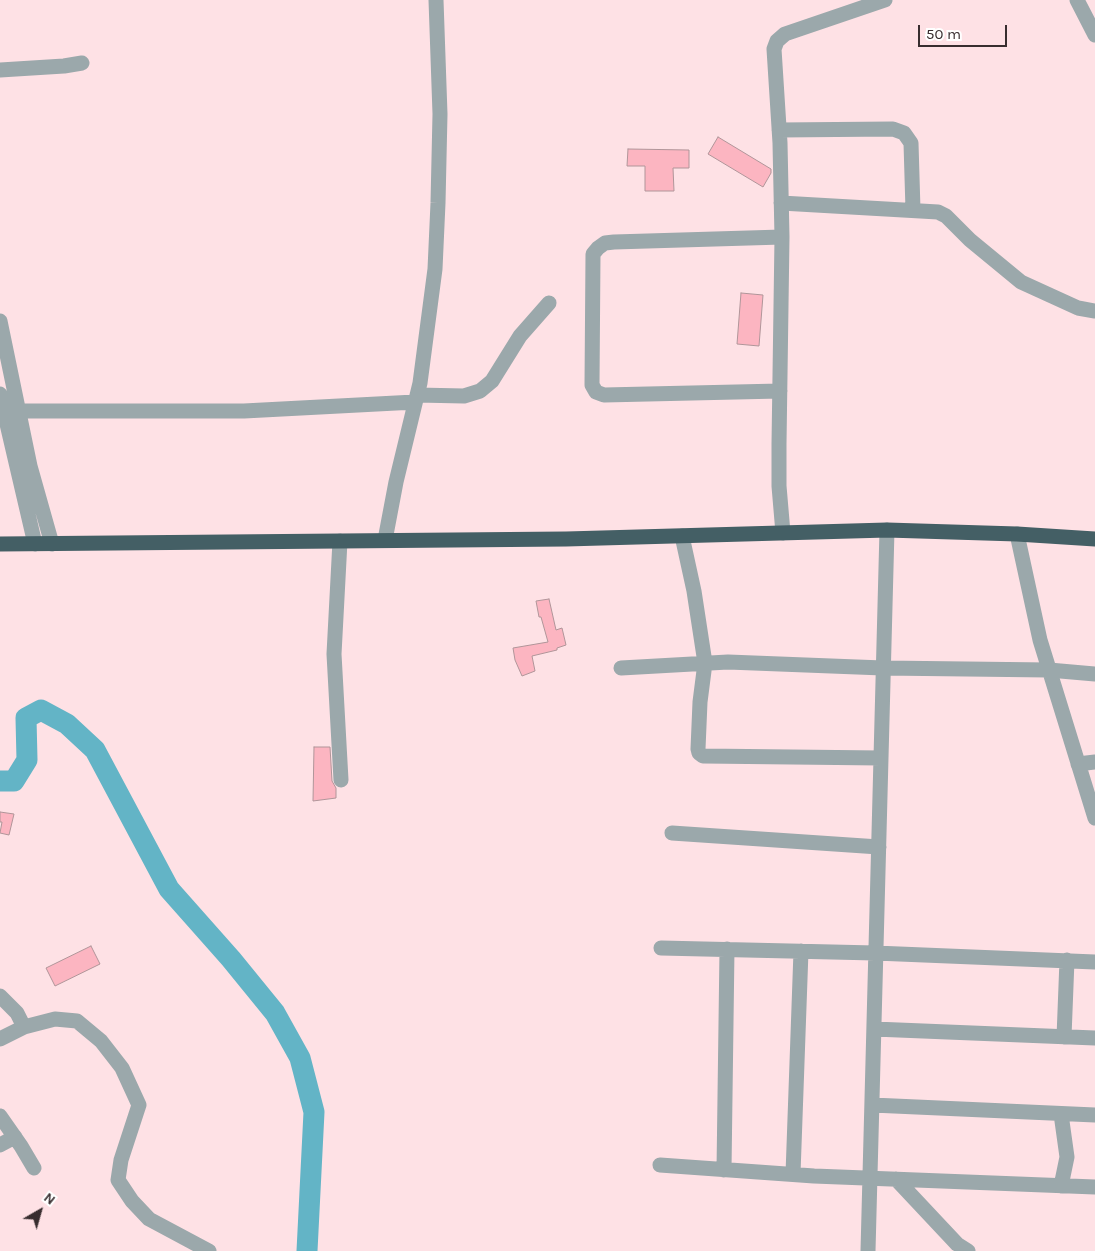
<!DOCTYPE html>
<html>
<head>
<meta charset="utf-8">
<style>
  body { margin:0 }
  #map { position:relative; width:1095px; height:1251px; overflow:hidden; background:#fee1e5; font-family:Karla,sans-serif }
  canvas { display:block }
  .north { position:absolute; left:15px; top:1186px; width:50px; height:50px; -webkit-text-stroke:4px #fff; paint-order:stroke; rotate:38deg; font-size:14px; font-weight:700; line-height:20px; text-align:center; color:#382d2f }
  .north::after { content:''; display:block; margin:auto; width:18px; height:22px; background:#382d2f; clip-path:polygon(50% 0,100% 100%,50% 72%,0 100%) }
  .scale { position:absolute; left:918px; top:25px; width:89px; height:22px; box-sizing:border-box; border:2px solid #382d2f; border-top:0; padding-left:6px; font-size:15px; line-height:18px; white-space:nowrap; color:#382d2f; -webkit-text-stroke:4px #fff; paint-order:stroke }
</style>
</head>
<body>
<div id="map">
<canvas width="1095" height="1251"></canvas>
<div class="north">N</div>
<div class="scale">50 m</div>
</div>
<script>
const context = document.querySelector('canvas').getContext('2d');
context.lineJoin = 'round';
const toPath = rows => new Path2D(rows.map(r => 'M' + r).join(''));
function trace(path, color, width, dash) { context.strokeStyle = color; context.lineWidth = width; context.lineCap = dash ? 'butt' : 'round'; context.setLineDash(dash || []); context.stroke(path); }
function fillPath(path, color) { context.fillStyle = color; context.fill(path, 'evenodd'); }
const river = toPath([
  [0,781,14,781,27,760,26,718,41,710,67,724,95,750,169,889,231,959,275,1013,300,1058,314,1112,307,1251]
]);
const building = toPath([
  [718,137,771,169,771,173,763,187,708,154,718,137],
  [628,149,689,150,689,168,673,168,674,191,645,191,645,166,627,166,628,149],
  [741,293,763,295,759,346,737,344,741,293],
  [549,599,556,630,562,628,566,645,557,648,557,650,532,656,535,671,522,676,515,660,513,648,548,642,541,617,539,617,536,601,549,599],
  [314,747,330,747,332,781,336,788,336,798,313,801,314,747],
  [0,812,14,814,9,835,0,833,2,822,0,822,0,812],
  [91,946,100,964,55,986,46,968,91,946]
]);
const minor = toPath([
  [1077,0,1095,35],
  [0,70,64,66,82,63],
  [779,130,893,129,904,133,911,143,913,210],
  [781,203,938,212,946,216,970,240,1021,282,1078,308,1095,311],
  [0,321,30,466,52,544],
  [780,391,604,395,596,392,592,385,593,254,598,248,605,243,614,242,782,237],
  [0,394,35,544],
  [417,395,464,396,480,391,492,381,520,336,549,303],
  [17,411,244,411,415,402],
  [783,533,779,486,779,444,782,237,780,143,774,49,777,41,785,34,885,0],
  [1017,534,1040,640,1095,818],
  [682,536,694,591,705,663,700,702,698,749,699,753,703,756,881,758],
  [385,540,396,482,420,383,435,269,438,203,440,114,436,0],
  [340,541,334,654,341,780],
  [621,668,728,662,883,668,1049,670,1095,674],
  [1078,764,1095,762],
  [672,833,879,847],
  [661,948,875,953,1095,962],
  [0,996,17,1013,24,1027],
  [874,1029,1095,1038],
  [1064,1037,1067,960],
  [0,1039,24,1027,55,1019,77,1021,101,1041,122,1068,139,1105,121,1160,118,1180,132,1201,149,1219,209,1251],
  [872,1105,1095,1115],
  [0,1116,21,1146,34,1168],
  [0,1145,15,1137],
  [660,1165,814,1176,1095,1187],
  [724,1170,727,949],
  [793,1174,801,951],
  [896,1179,957,1244,968,1251],
  [1061,1186,1067,1157,1061,1114],
  [868,1251,887,530]
]);
const highway = toPath([
  [0,544,566,539,887,530,1017,534,1095,539]
]);
trace(river, '#63b4c6', 21);
fillPath(building, '#fcb5c1');
trace(building, '#b09599', 1);
trace(minor, '#9ba8ab', 15);
trace(highway, '#445f65', 15);
</script>
</body>
</html>
